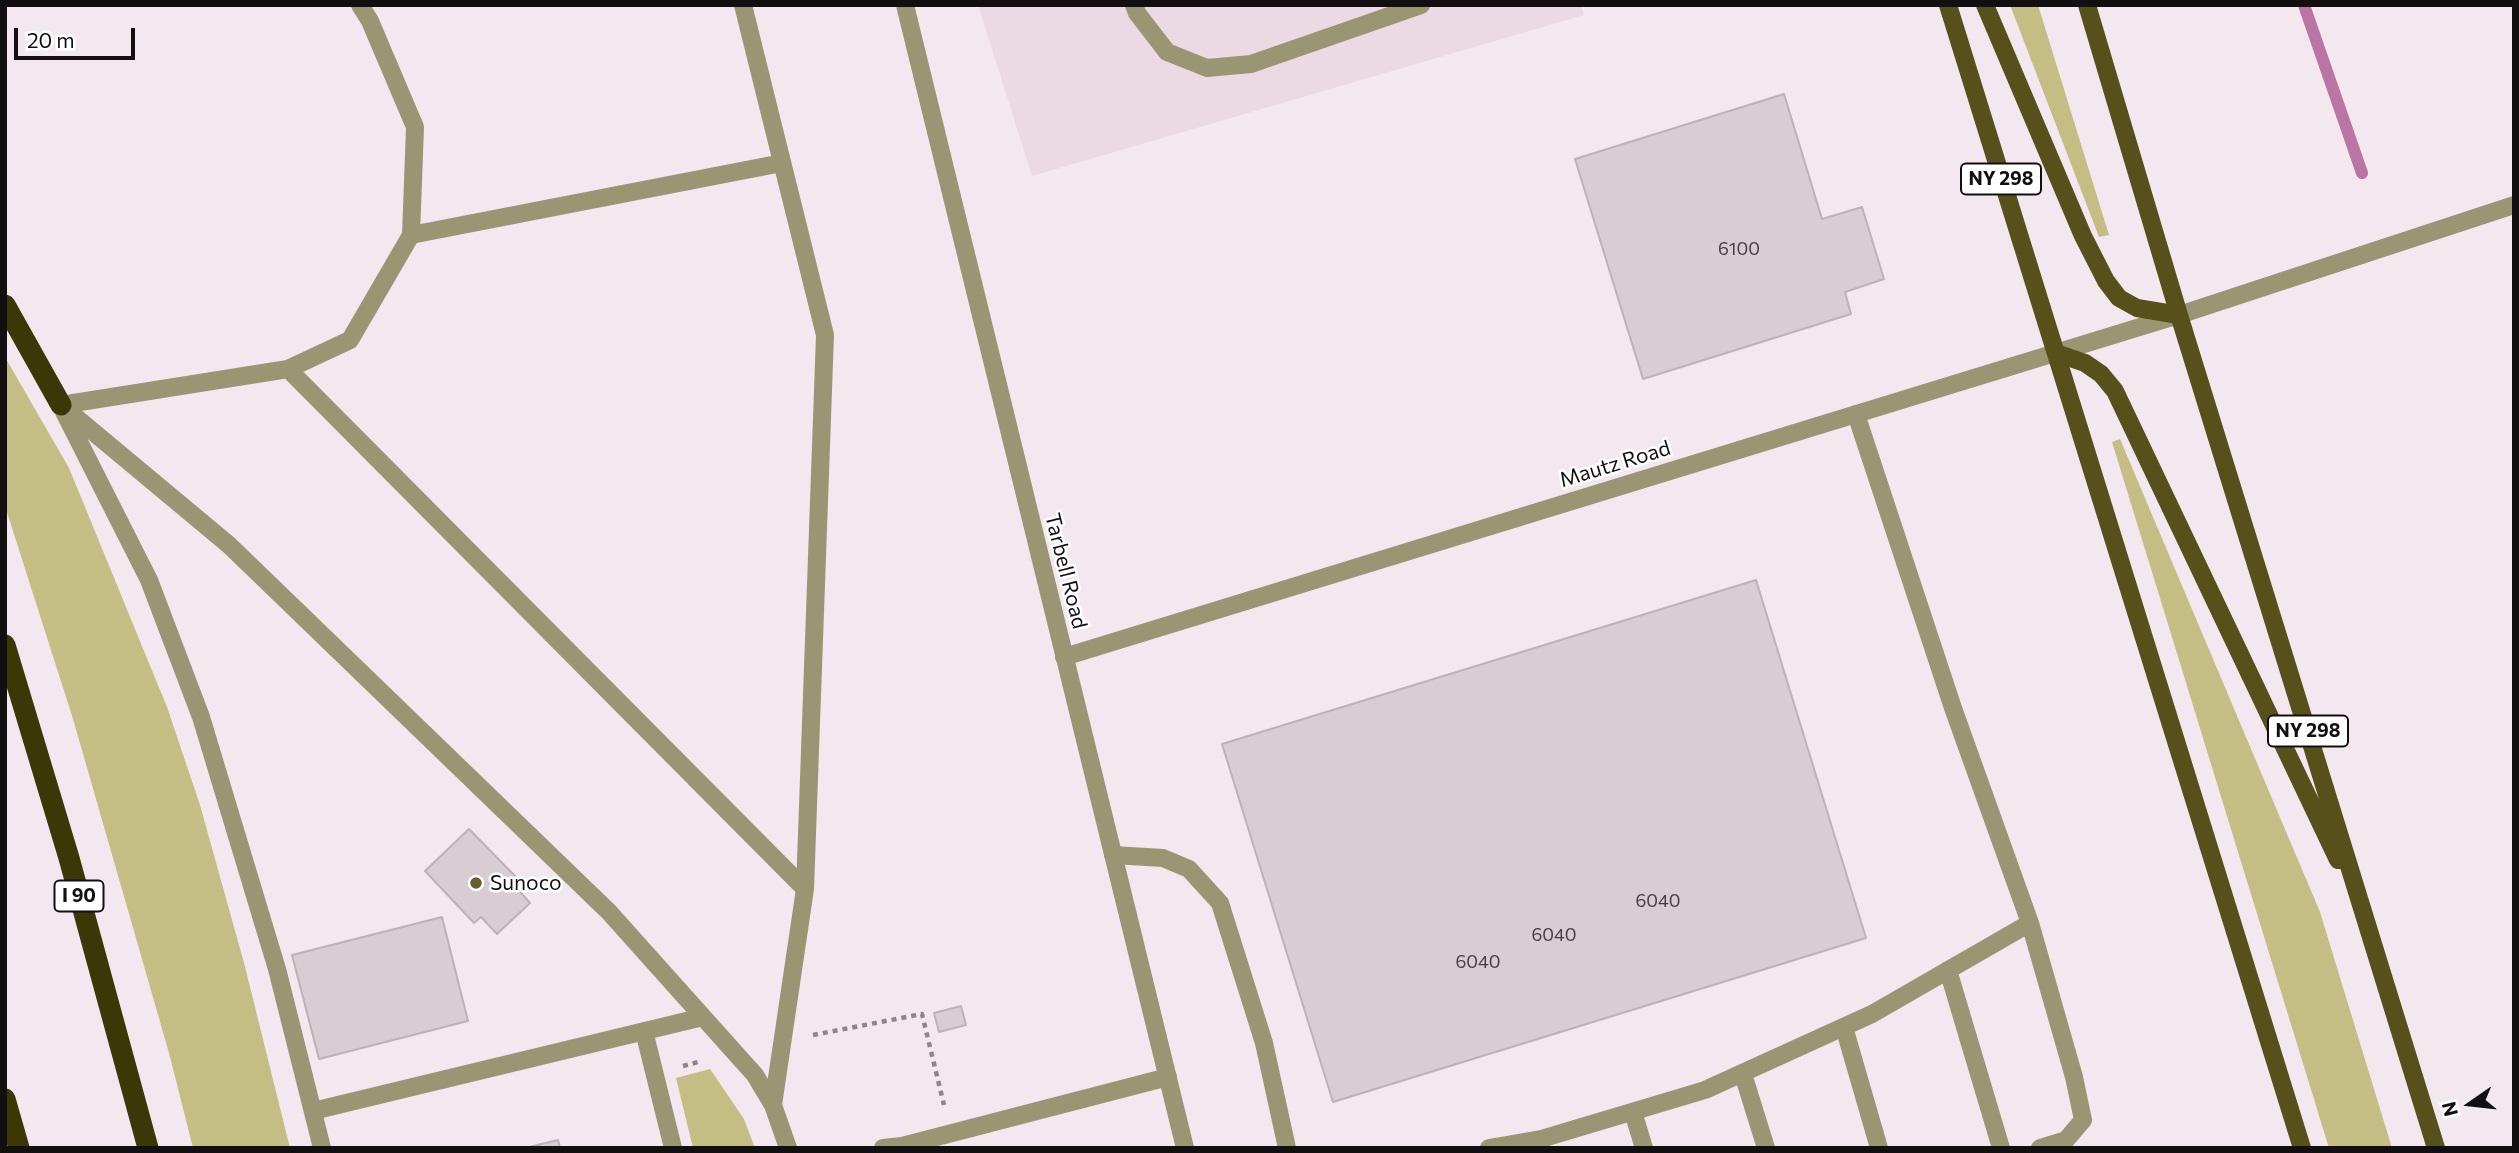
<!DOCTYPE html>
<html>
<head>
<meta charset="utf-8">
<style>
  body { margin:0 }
  #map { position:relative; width:2519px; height:1153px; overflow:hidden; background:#f3e8ef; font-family:Commissioner,sans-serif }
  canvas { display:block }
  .frame { position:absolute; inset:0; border:7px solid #130f11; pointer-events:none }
  .north { position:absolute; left:2435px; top:1069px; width:70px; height:70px; -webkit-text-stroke:5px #fff; paint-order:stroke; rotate:256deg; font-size:19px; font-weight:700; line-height:28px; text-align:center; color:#130f11 }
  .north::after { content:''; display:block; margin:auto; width:24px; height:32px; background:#130f11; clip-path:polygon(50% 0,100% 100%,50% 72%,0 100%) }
  .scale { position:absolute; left:14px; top:28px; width:121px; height:32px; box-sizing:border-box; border:4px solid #130f11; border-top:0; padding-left:9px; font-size:21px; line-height:24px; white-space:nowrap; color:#130f11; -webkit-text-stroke:5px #fff; paint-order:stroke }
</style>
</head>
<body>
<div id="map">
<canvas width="2519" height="1153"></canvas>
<div class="frame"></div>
<div class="north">N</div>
<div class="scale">20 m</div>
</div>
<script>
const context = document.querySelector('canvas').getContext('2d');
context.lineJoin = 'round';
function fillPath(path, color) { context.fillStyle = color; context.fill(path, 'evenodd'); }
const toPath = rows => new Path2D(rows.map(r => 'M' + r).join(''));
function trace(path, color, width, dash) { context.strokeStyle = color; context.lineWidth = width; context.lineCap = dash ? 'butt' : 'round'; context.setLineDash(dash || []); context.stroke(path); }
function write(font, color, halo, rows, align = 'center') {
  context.font = font + ' Commissioner,sans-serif'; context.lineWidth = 5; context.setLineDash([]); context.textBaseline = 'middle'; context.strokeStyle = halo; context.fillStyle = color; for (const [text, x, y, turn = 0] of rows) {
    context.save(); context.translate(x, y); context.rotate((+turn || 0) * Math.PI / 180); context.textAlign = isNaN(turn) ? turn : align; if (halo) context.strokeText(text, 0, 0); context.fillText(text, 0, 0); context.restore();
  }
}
const built = toPath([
  [978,5,1581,5,1584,15,1032,176]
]);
const green = toPath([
  [2010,5,2038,5,2109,235,2099,237],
  [5,357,69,468,167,707,200,805,244,963,290,1148,193,1148,169,1053,73,719,5,506],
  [2120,439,2320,912,2392,1148,2329,1148,2112,442],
  [710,1069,744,1119,755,1148,693,1148,676,1078]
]);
const stream = toPath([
  [2304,5,2362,173]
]);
const building = toPath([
  [1784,94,1822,219,1862,207,1884,279,1845,292,1851,314,1643,379,1575,159,1784,94],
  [1756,580,1866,938,1333,1102,1222,744,1756,580],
  [469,829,519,880,514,885,530,903,497,934,481,917,474,923,425,871,469,829],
  [442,917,468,1021,319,1059,292,955,442,917],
  [961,1006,966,1025,939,1032,934,1013,961,1006],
  [558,1140,560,1148,525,1148,558,1140]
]);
const path = toPath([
  [813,1035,922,1014,944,1105],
  [683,1066,702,1061]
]);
const lane = toPath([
  [743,5,825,335,805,889],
  [1134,5,1137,13,1167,52,1207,68,1251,64,1421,5],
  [411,235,782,163],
  [2179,315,2514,205],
  [288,369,350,340,411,235,415,127,370,21,360,5],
  [61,405,288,369,805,889,773,1105],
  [61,405,229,545,609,912,755,1075,773,1105,788,1148],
  [64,412,149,580,201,717,277,969,322,1148],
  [1113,855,1163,858,1189,869,1220,903,1264,1043,1287,1148],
  [2030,923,2074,1077,2083,1120,2066,1140,2040,1148],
  [1948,970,2001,1148],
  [1844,1027,1879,1148],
  [644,1031,673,1148],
  [1743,1074,1766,1148],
  [313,1111,703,1017],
  [1633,1112,1644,1148],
  [883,1148,902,1146,1168,1077],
  [1489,1148,1541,1139,1705,1090,1872,1014,2030,923,1953,708,1856,414]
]);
const street = toPath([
  [905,5,1185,1148],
  [1064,657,2179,315]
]);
const primary = toPath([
  [1948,5,2302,1148],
  [1985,5,2083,236,2106,281,2119,298,2137,308,2179,315],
  [2087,5,2179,315,2436,1148],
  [2056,353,2085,363,2101,374,2115,391,2338,860]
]);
const highway = toPath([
  [5,305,61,405],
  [5,645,69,858,148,1148],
  [5,1099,19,1148]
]);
const markers = [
  [476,883,7,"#655f2c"]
];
const numberNames = [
  ["6100",1739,249],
  ["6040",1658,901],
  ["6040",1554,935],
  ["6040",1478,962]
];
const shields = [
  [2001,179,80],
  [2308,731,80],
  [79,896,49]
];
const shieldNames = [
  ["NY 298",2001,179],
  ["NY 298",2308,731],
  ["I 90",79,896]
];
const streetNames = [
  ["Mautz Road",1615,464,-17],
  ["Tarbell Road",1066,571,76]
];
const poiNames = [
  ["Sunoco",490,883]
];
fillPath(built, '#ebd9e4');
fillPath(green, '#c5be84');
trace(stream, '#ba75a4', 12);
fillPath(building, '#d7cdd3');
trace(building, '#bcb2b8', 2);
trace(path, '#8d858a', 4.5, [5, 5]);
trace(lane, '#9a9674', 18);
trace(street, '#9a9674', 18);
trace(primary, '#56501b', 18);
trace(highway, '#3c3707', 21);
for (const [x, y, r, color] of markers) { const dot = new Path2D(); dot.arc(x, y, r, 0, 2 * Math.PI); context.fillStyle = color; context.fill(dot); trace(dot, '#fff', 2.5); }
write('18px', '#443e42', null, numberNames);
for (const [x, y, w] of shields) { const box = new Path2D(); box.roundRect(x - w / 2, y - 15.5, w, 31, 5); context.fillStyle = '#fff'; context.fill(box); trace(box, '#130f11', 2); }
write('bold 19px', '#130f11', null, shieldNames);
write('21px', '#130f11', '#fff', streetNames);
write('21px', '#130f11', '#fff', poiNames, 'left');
</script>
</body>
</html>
